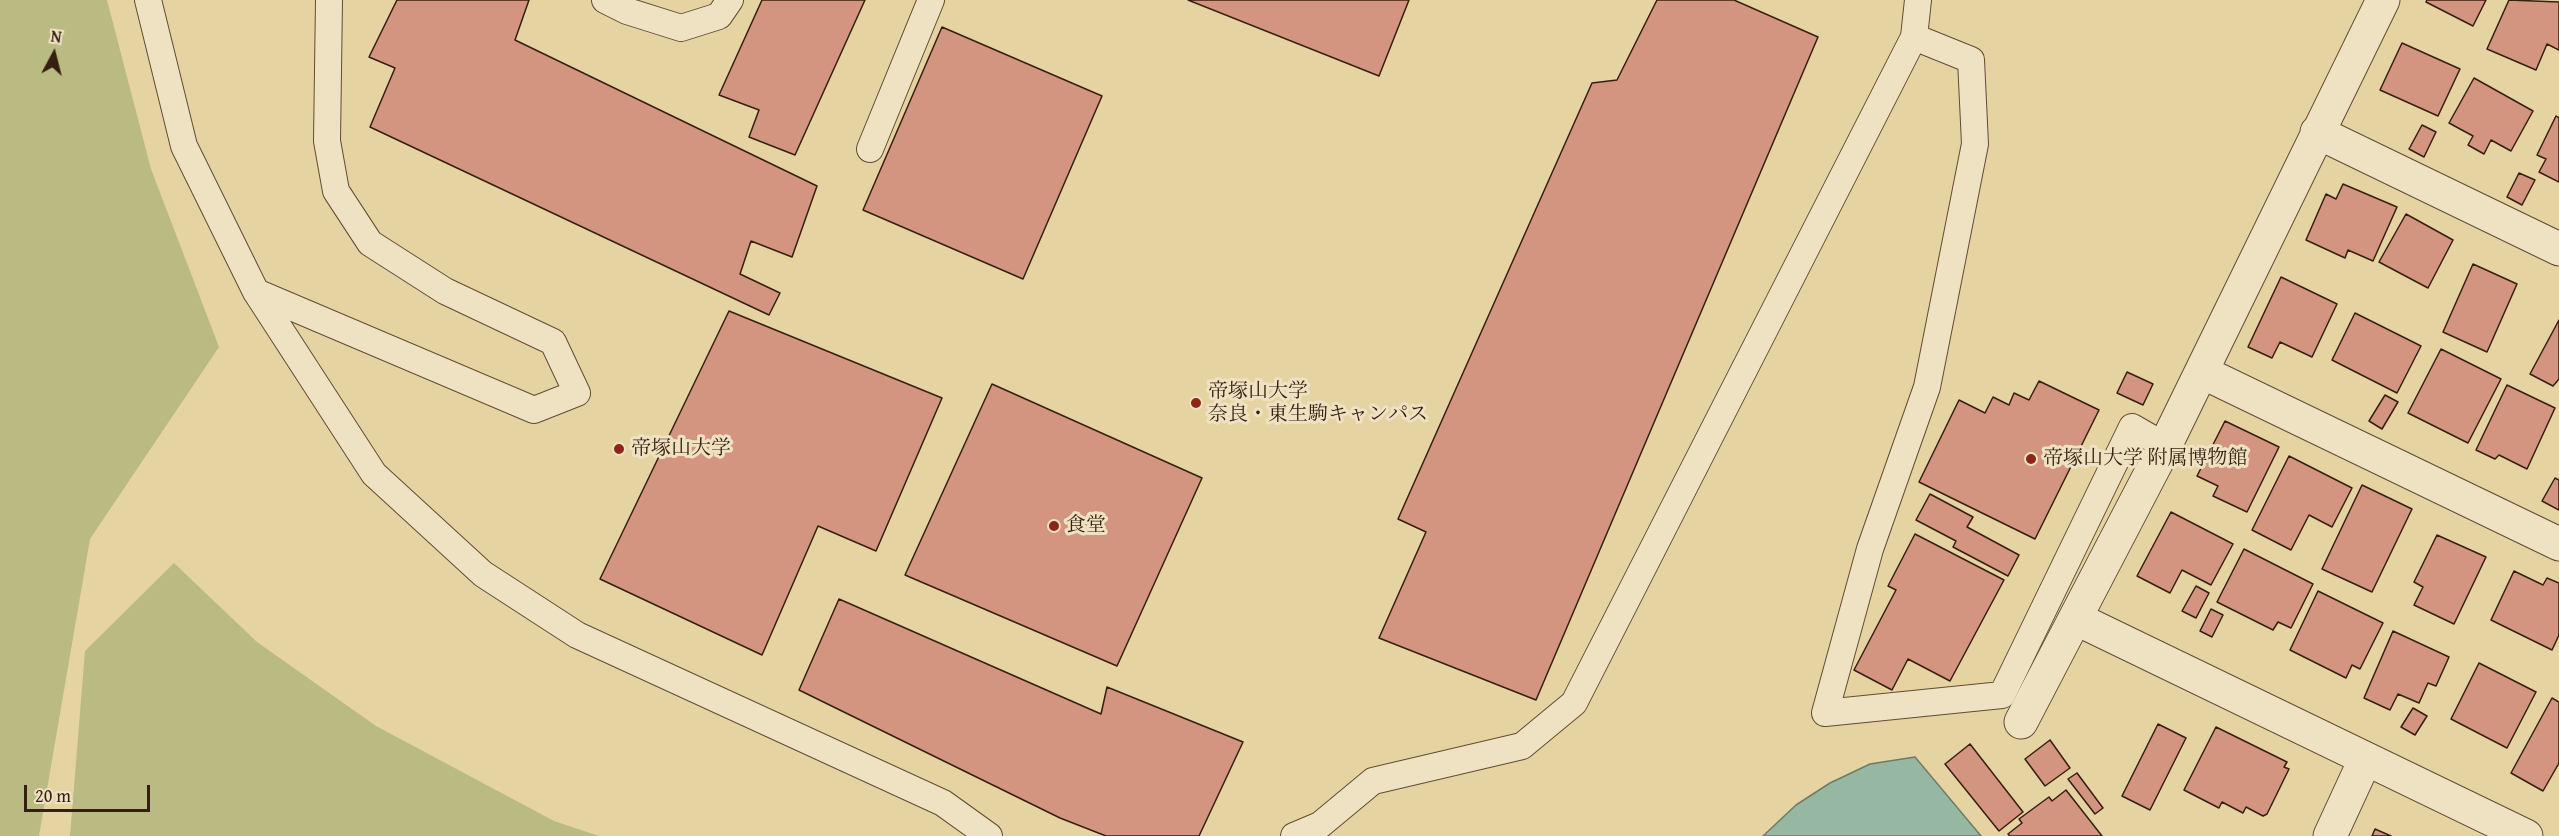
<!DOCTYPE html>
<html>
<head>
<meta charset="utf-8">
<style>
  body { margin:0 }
  #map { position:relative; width:2559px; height:836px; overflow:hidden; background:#e5d3a2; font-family:"Gentium Book Plus",serif }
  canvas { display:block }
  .north { position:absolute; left:24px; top:24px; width:60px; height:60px; -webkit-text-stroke:4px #eee2c3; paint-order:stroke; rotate:7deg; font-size:16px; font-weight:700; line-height:24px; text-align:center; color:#361f0f }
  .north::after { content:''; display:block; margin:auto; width:21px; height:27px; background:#361f0f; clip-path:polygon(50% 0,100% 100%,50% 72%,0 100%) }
  .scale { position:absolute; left:24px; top:785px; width:126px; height:27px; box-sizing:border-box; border:3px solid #361f0f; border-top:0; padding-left:8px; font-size:18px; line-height:21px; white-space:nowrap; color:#361f0f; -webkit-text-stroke:4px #eee2c3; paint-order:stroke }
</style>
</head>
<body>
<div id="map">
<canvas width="2559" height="836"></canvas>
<div class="north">N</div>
<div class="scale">20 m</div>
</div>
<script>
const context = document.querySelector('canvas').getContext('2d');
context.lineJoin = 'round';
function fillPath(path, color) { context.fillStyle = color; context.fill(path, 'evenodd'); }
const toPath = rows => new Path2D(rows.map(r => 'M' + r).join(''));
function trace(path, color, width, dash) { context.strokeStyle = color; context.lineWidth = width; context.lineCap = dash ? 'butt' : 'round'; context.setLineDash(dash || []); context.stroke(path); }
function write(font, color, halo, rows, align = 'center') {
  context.font = font + ' "Gentium Book Plus","Noto Serif JP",serif'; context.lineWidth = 6; context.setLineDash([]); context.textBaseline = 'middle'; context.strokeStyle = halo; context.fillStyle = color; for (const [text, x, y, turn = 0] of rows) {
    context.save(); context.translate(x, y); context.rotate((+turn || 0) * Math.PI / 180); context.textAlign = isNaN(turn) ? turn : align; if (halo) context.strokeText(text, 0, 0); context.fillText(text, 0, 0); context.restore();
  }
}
const green = toPath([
  [0,0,107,0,151,169,219,347,90,539,39,836,0,836],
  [174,563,257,642,376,726,554,821,599,836,70,836,85,651]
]);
const water = toPath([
  [1915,757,1981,836,1763,836,1796,805,1830,783,1870,764,1915,757]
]);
const building = toPath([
  [397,0,529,0,515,40,817,186,792,257,751,241,740,274,780,293,769,315,370,127,395,68,369,57,397,0],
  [762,0,865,0,795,155,749,137,759,110,719,95,762,0],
  [1188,0,1409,0,1379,76,1188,0],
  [1657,0,1734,0,1818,37,1536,700,1379,638,1426,532,1398,519,1592,83,1617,80,1657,0],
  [2427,0,2486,0,2473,26,2426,2,2427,0],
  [2509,0,2559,2,2559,50,2547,44,2536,70,2487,49,2509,0],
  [942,27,1102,96,1023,279,863,210,942,27],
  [2402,43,2460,69,2438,116,2380,90,2402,43],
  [2474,78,2533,111,2511,151,2491,140,2484,154,2468,145,2473,136,2449,123,2474,78],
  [2556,116,2559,118,2559,182,2539,172,2546,159,2537,155,2556,116],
  [2422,125,2436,132,2424,157,2409,149,2422,125],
  [2519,173,2535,180,2522,205,2507,197,2519,173],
  [2343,184,2397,207,2373,261,2348,250,2345,258,2306,240,2326,194,2336,199,2343,184],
  [2406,214,2453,240,2428,288,2379,262,2406,214],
  [2473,264,2517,284,2487,352,2443,332,2473,264],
  [2281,277,2337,304,2312,357,2280,342,2272,358,2248,347,2281,277],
  [729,311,942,398,876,551,818,526,762,655,600,579,729,311],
  [2355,313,2421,346,2397,393,2332,360,2355,313],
  [2559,320,2559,379,2553,386,2530,374,2559,320],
  [2441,349,2501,379,2468,443,2408,413,2441,349],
  [2127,372,2153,384,2143,405,2117,393,2127,372],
  [2039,381,2099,410,2035,539,1919,482,1959,400,1985,413,1993,397,2009,405,2014,393,2029,400,2039,381],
  [992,384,1202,478,1117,666,905,575,992,384],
  [2507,385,2555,408,2527,469,2499,455,2495,459,2476,450,2507,385],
  [2385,395,2398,402,2382,429,2369,421,2385,395],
  [2225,421,2279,447,2247,512,2213,496,2218,486,2197,476,2225,421],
  [2289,456,2352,488,2332,527,2309,515,2291,550,2252,530,2289,456],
  [2555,478,2559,480,2559,510,2542,501,2555,478],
  [2362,485,2412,509,2372,592,2322,569,2362,485],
  [1930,494,1973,517,1967,527,2019,555,2008,576,1953,547,1956,541,1916,520,1930,494],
  [2171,512,2233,544,2211,585,2182,570,2170,593,2137,576,2171,512],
  [1915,534,2004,580,1950,681,1908,659,1892,690,1854,670,1896,590,1888,586,1915,534],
  [2437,535,2486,557,2454,624,2414,605,2423,587,2414,582,2437,535],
  [2244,549,2313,584,2291,628,2278,622,2273,630,2217,602,2244,549],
  [2514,571,2543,585,2547,578,2559,583,2559,635,2552,650,2491,620,2514,571],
  [2196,586,2209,593,2196,618,2182,611,2196,586],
  [2318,591,2383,623,2360,669,2352,665,2346,678,2290,650,2318,591],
  [839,599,1101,714,1107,687,1243,742,1199,836,1106,836,1060,818,799,690,839,599],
  [2211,609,2223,615,2212,637,2200,631,2211,609],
  [2393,631,2449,657,2436,686,2428,683,2419,703,2398,694,2390,710,2364,698,2393,631],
  [2479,663,2536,692,2507,748,2451,719,2479,663],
  [2552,698,2559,702,2559,763,2543,791,2511,773,2552,698],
  [2413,708,2427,716,2415,735,2401,727,2413,708],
  [2158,724,2186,738,2150,810,2122,796,2158,724],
  [2216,727,2287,762,2284,767,2289,769,2267,814,2263,816,2246,807,2243,813,2222,802,2219,808,2184,790,2216,727],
  [2050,740,2070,768,2045,786,2025,759,2050,740],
  [1970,744,2023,812,1999,831,1945,764,1970,744],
  [2077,773,2103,808,2095,814,2068,779,2077,773],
  [2066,790,2102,836,2010,836,2008,834,2022,823,2019,819,2049,797,2052,801,2066,790],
  [2375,829,2391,836,2372,836,2375,829]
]);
const service = toPath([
  [148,0,184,146,256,292,374,474,483,574,577,635,943,803,989,836],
  [605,0,627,11,681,28,719,16,730,0],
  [1914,37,1971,60,1975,144,1927,387,1870,549,1825,713,2002,695,2132,427,2165,446],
  [870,149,931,0],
  [256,292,534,410,577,393,553,342,445,291,370,243,336,191,327,141,329,0],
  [1294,836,1320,825,1373,781,1522,746,1574,703,1914,37,1918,0]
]);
const minor = toPath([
  [2317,132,2559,249],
  [2202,372,2559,544],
  [2077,619,2526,836],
  [2021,722,2165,446,2383,0],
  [2330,836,2365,760]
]);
const markers = [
  [1196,403,6,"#8f2418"],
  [619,449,6,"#8f2418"],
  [2031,459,6,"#8f2418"],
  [1054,526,6,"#8f2418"]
];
const poiNames = [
  ["帝塚山大学",1208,392],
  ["奈良・東生駒キャンパス",1208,415],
  ["帝塚山大学",631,449],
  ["帝塚山大学 附属博物館",2043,459],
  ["食堂",1066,526]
];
fillPath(green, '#babb82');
fillPath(water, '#96b8a3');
trace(water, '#707b68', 1.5);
fillPath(building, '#d49580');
trace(building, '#361f0f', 1.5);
trace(service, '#624c34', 28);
trace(minor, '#624c34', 35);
trace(service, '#eee2c3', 26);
trace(minor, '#eee2c3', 33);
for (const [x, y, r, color] of markers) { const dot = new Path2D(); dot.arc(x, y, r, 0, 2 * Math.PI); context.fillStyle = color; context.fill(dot); trace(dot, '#eee2c3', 2); }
write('20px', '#361f0f', '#eee2c3', poiNames, 'left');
</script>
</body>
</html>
